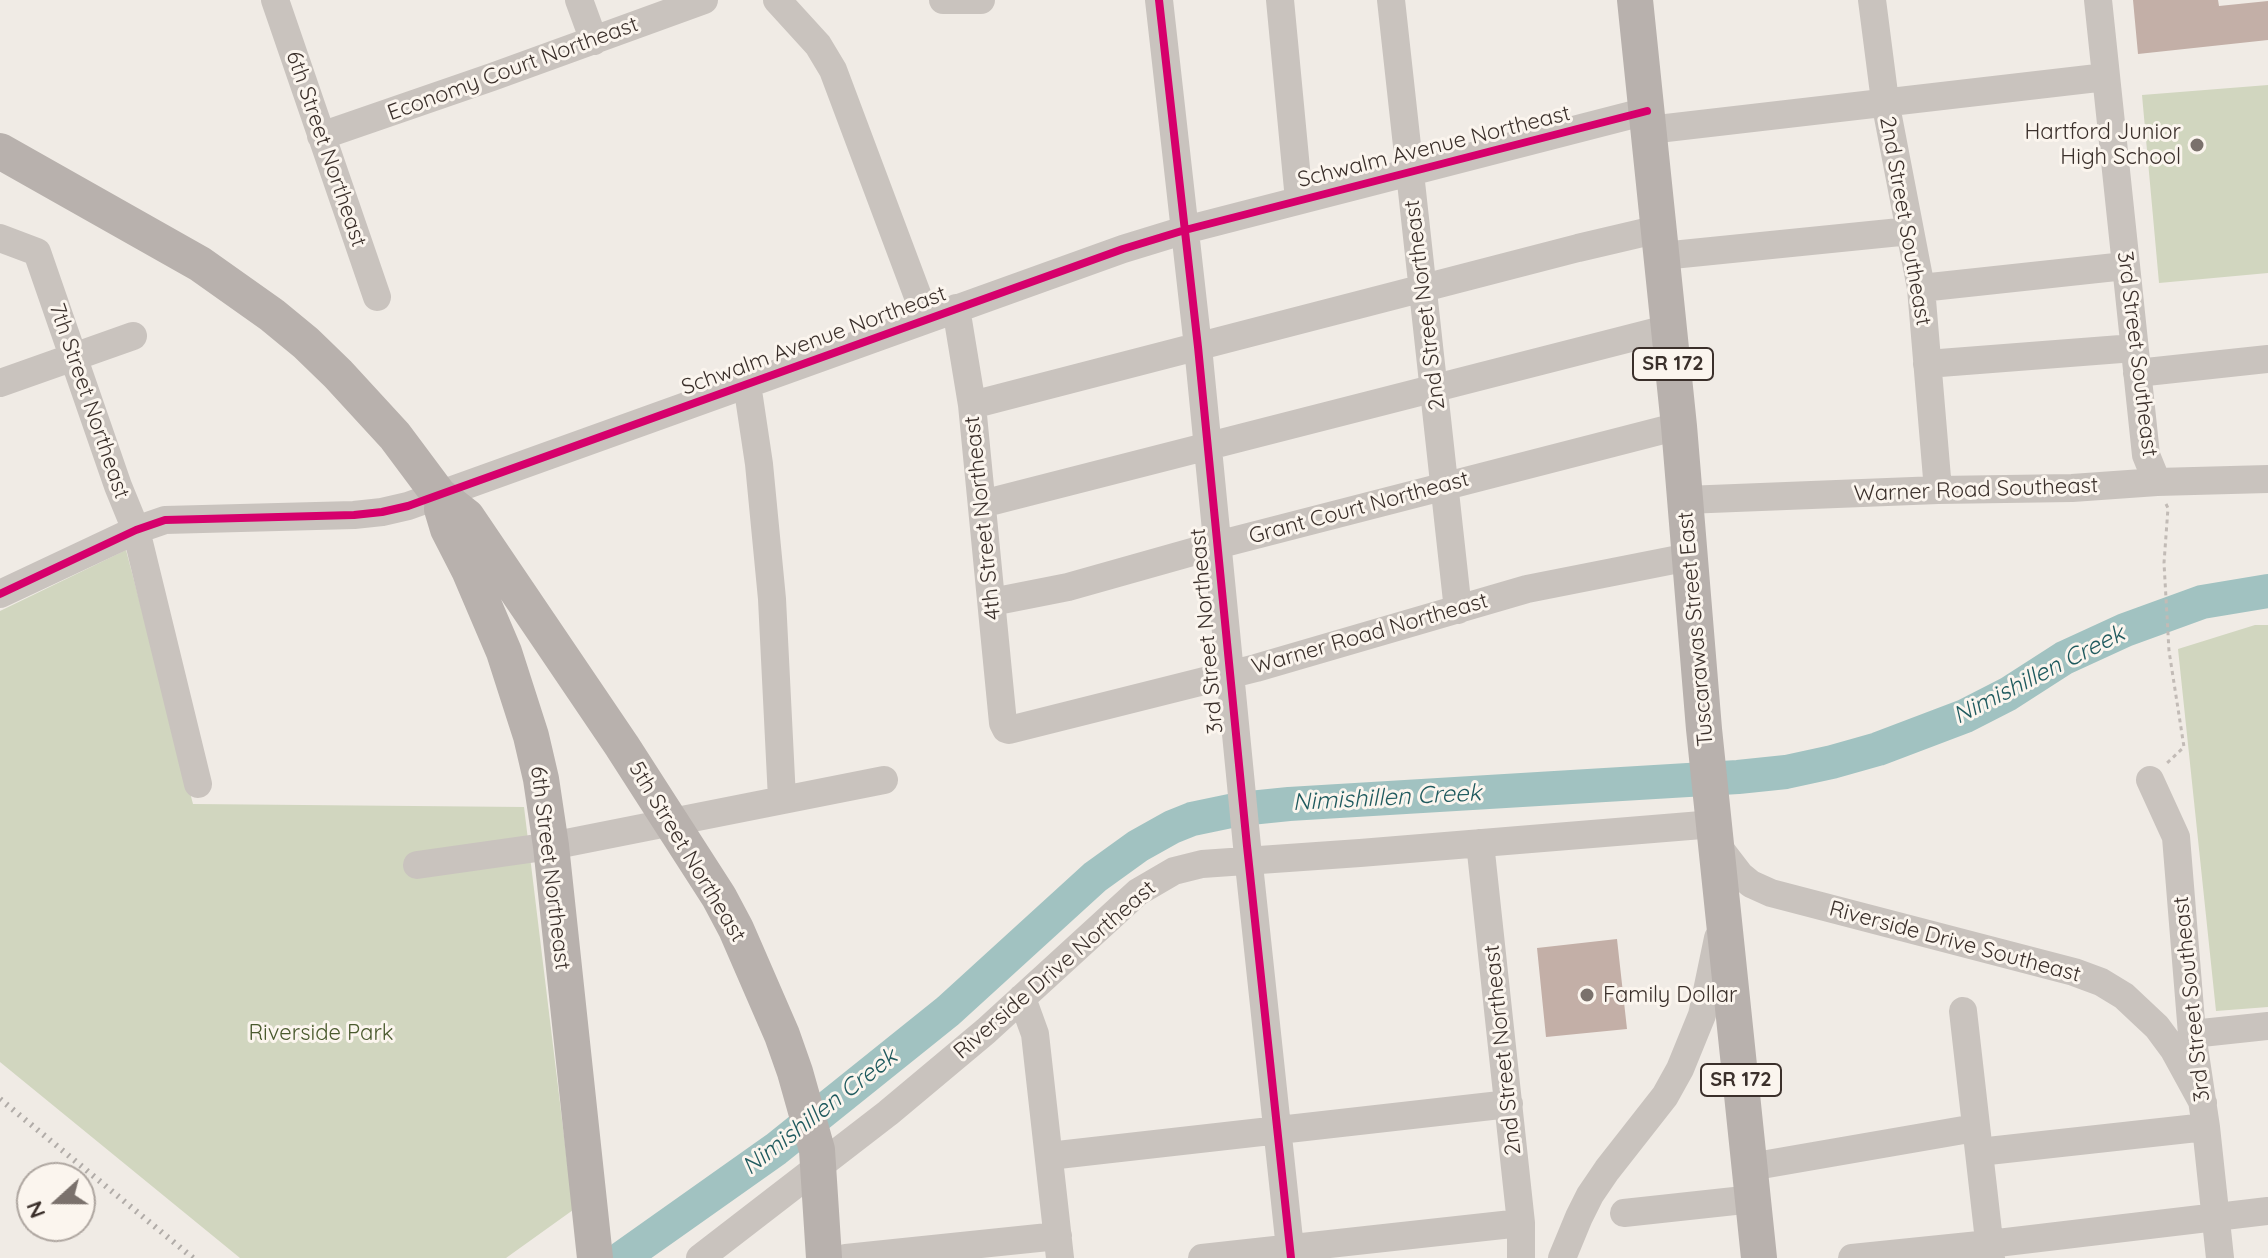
<!DOCTYPE html>
<html>
<head>
<meta charset="utf-8">
<style>
  body { margin:0 }
  #map { position:relative; width:2268px; height:1258px; overflow:hidden; background:#f0ebe5; font-family:Quicksand,sans-serif }
  canvas { display:block }
  .north { position:absolute; left:16px; top:1162px; width:80px; height:80px; box-sizing:border-box; background:#fbf5ee; border:2px solid #aea6a0; border-radius:50%; rotate:249deg; font-size:22px; font-weight:700; line-height:32px; text-align:center; color:#3b302b }
  .north::after { content:''; display:block; margin:auto; width:28px; height:36px; background:#7a716c; clip-path:polygon(50% 0,100% 100%,50% 72%,0 100%) }
</style>
</head>
<body>
<div id="map">
<canvas width="2268" height="1258"></canvas>
<div class="north">N</div>
</div>
<script>
const context = document.querySelector('canvas').getContext('2d');
context.lineJoin = 'round';
function fillPath(path, color) { context.fillStyle = color; context.fill(path, 'evenodd'); }
const toPath = rows => new Path2D(rows.map(r => 'M' + r).join(''));
function trace(path, color, width, dash) { context.strokeStyle = color; context.lineWidth = width; context.lineCap = dash ? 'butt' : 'round'; context.setLineDash(dash || []); context.stroke(path); }
function write(font, color, halo, rows, align = 'center') {
  context.font = font + ' Quicksand,sans-serif'; context.lineWidth = 6; context.setLineDash([]); context.textBaseline = 'middle'; context.strokeStyle = halo; context.fillStyle = color; for (const [text, x, y, turn = 0] of rows) {
    context.save(); context.translate(x, y); context.rotate((+turn || 0) * Math.PI / 180); context.textAlign = isNaN(turn) ? turn : align; if (halo) context.strokeText(text, 0, 0); context.fillText(text, 0, 0); context.restore();
  }
}
const green = toPath([
  [2268,85,2268,273,2159,283,2142,95],
  [126,550,193,804,524,807,573,1210,506,1258,240,1258,0,1062,0,611],
  [2255,625,2268,625,2268,1007,2216,1011,2178,649]
]);
const river = toPath([
  [622,1258,776,1149,948,1011,1095,877,1138,846,1172,827,1192,819,1240,809,1289,804,1738,777,1786,772,1832,762,1878,749,1965,716,2008,694,2064,658,2125,630,2202,602,2268,591]
]);
const building = toPath([
  [2133,0,2218,0,2219,6,2268,1,2268,40,2138,54],
  [1617,939,1627,1029,1546,1037,1537,948]
]);
const path = toPath([
  [2166,504,2168,508,2164,563,2169,651,2184,747,2167,763]
]);
const minor = toPath([
  [275,0,377,297],
  [579,0,594,41],
  [777,0,818,45,833,70,926,318],
  [943,0,981,0],
  [1159,0,1198,347,1247,846,1291,1258],
  [1280,0,1299,200],
  [1391,0,1458,610],
  [1872,0,1885,101,1921,288,1938,490],
  [2098,0,2146,455,2157,482],
  [1649,130,2106,77],
  [321,136,492,77,704,0],
  [0,238,37,252,118,486,136,530,198,784],
  [1662,256,1910,231],
  [1921,288,2125,266],
  [956,308,972,405,1003,723,1006,729,1009,730,1256,668,1527,589,1689,557],
  [1927,364,2134,348],
  [2137,373,2268,359],
  [0,383,133,336],
  [747,384,759,464,772,599,782,799],
  [972,405,1578,248,1659,229],
  [1685,500,1938,490,2072,488,2157,482,2268,479],
  [982,504,1670,328],
  [0,594,136,530,165,520,354,515,382,512,408,506,1123,249,1185,230,1647,111],
  [992,602,1068,587,1217,545,1679,426],
  [2150,780,2176,837,2192,1034,2206,1127,2220,1258],
  [1480,843,1521,1223,1521,1258],
  [1717,845,1740,875,1751,884,1771,893,2074,972,2101,982,2124,996,2157,1027,2174,1050,2203,1103],
  [417,865,551,846,884,780],
  [1022,998,1035,1034,1060,1258],
  [1963,1011,1991,1258],
  [2192,1034,2268,1026],
  [1979,1152,2206,1127],
  [1049,1156,1509,1104],
  [1750,1167,1975,1128],
  [1624,1213,1753,1199],
  [700,1258,888,1113,986,1031,1138,892,1174,871,1202,864,1360,853,1714,824],
  [846,1258,1058,1236],
  [1202,1258,1521,1223],
  [1562,1258,1579,1217,1590,1195,1607,1170,1665,1096,1680,1069,1702,1015,1718,938],
  [1852,1258,1989,1244,2268,1211]
]);
const major = toPath([
  [1635,0,1679,426,1704,729,1759,1258],
  [0,151,200,264,272,315,306,343,338,374,395,436,439,495,467,517,622,746,719,897,736,929,782,1035,795,1072,817,1150,824,1258],
  [442,509,448,529,469,570,504,652,531,736,541,779,551,846,595,1258]
]);
const rail = toPath([
  [0,1099,193,1258]
]);
const cycleway = toPath([
  [1159,0,1198,347,1247,846,1291,1258],
  [0,594,136,530,165,520,354,515,382,512,408,506,1123,249,1185,230,1647,111]
]);
const markers = [
  [2197,145,8,"#7a716c"],
  [1587,995,8,"#7a716c"]
];
const shields = [
  [1673,364,80],
  [1741,1080,80]
];
const shieldNames = [
  ["SR 172",1673,364],
  ["SR 172",1741,1080]
];
const streetNames = [
  ["Economy Court Northeast",513,69,-20],
  ["Schwalm Avenue Northeast",1434,147,-14],
  ["6th Street Northeast",326,149,71],
  ["2nd Street Southeast",1905,221,80],
  ["2nd Street Northeast",1425,305,-97],
  ["Schwalm Avenue Northeast",814,341,-20],
  ["3rd Street Southeast",2137,354,83],
  ["7th Street Northeast",89,401,71],
  ["Warner Road Southeast",1976,490,-2],
  ["Grant Court Northeast",1359,508,-15],
  ["4th Street Northeast",983,518,-96],
  ["Tuscarawas Street East",1696,629,-95],
  ["3rd Street Northeast",1207,631,-95],
  ["Warner Road Northeast",1370,634,-16],
  ["5th Street Northeast",687,852,59],
  ["6th Street Northeast",550,868,83],
  ["Riverside Drive Southeast",1955,942,15],
  ["Riverside Drive Northeast",1055,970,-41],
  ["3rd Street Southeast",2192,999,-96],
  ["2nd Street Northeast",1503,1050,-96]
];
const poiNames = [
  ["Hartford Junior",2181,132],
  ["High School",2181,157],
  ["Family Dollar",1603,995,"left"]
];
const parkNames = [
  ["Riverside Park",321,1033]
];
const waterNames = [
  ["Nimishillen Creek",2039,675,-27],
  ["Nimishillen Creek",1387,798,-3],
  ["Nimishillen Creek",820,1112,-38]
];
fillPath(green, '#d1d6bf');
trace(river, '#a1c2c1', 34);
fillPath(building, '#c3afa7');
trace(path, '#c2bbb6', 3, [4, 4]);
trace(minor, '#c9c3be', 28);
trace(major, '#b8b1ad', 36);
trace(rail, '#b1aca8', 6, [2, 6]);
trace(cycleway, '#d6006c', 8);
for (const [x, y, r, color] of markers) { const dot = new Path2D(); dot.arc(x, y, r, 0, 2 * Math.PI); context.fillStyle = color; context.fill(dot); trace(dot, '#fbf5ee', 3); }
for (const [x, y, w] of shields) { const box = new Path2D(); box.roundRect(x - w / 2, y - 16, w, 32, 6); context.fillStyle = '#fbf5ee'; context.fill(box); trace(box, '#3b302b', 2); }
write('bold 20px', '#3b302b', null, shieldNames);
write('22px', '#3b302b', '#fbf5ee', streetNames);
write('22px', '#3b302b', '#fbf5ee', poiNames, 'right');
write('22px', '#4a5a2e', '#fbf5ee', parkNames);
write('italic 24px', '#1f5a5e', '#fbf5ee', waterNames);
</script>
</body>
</html>
